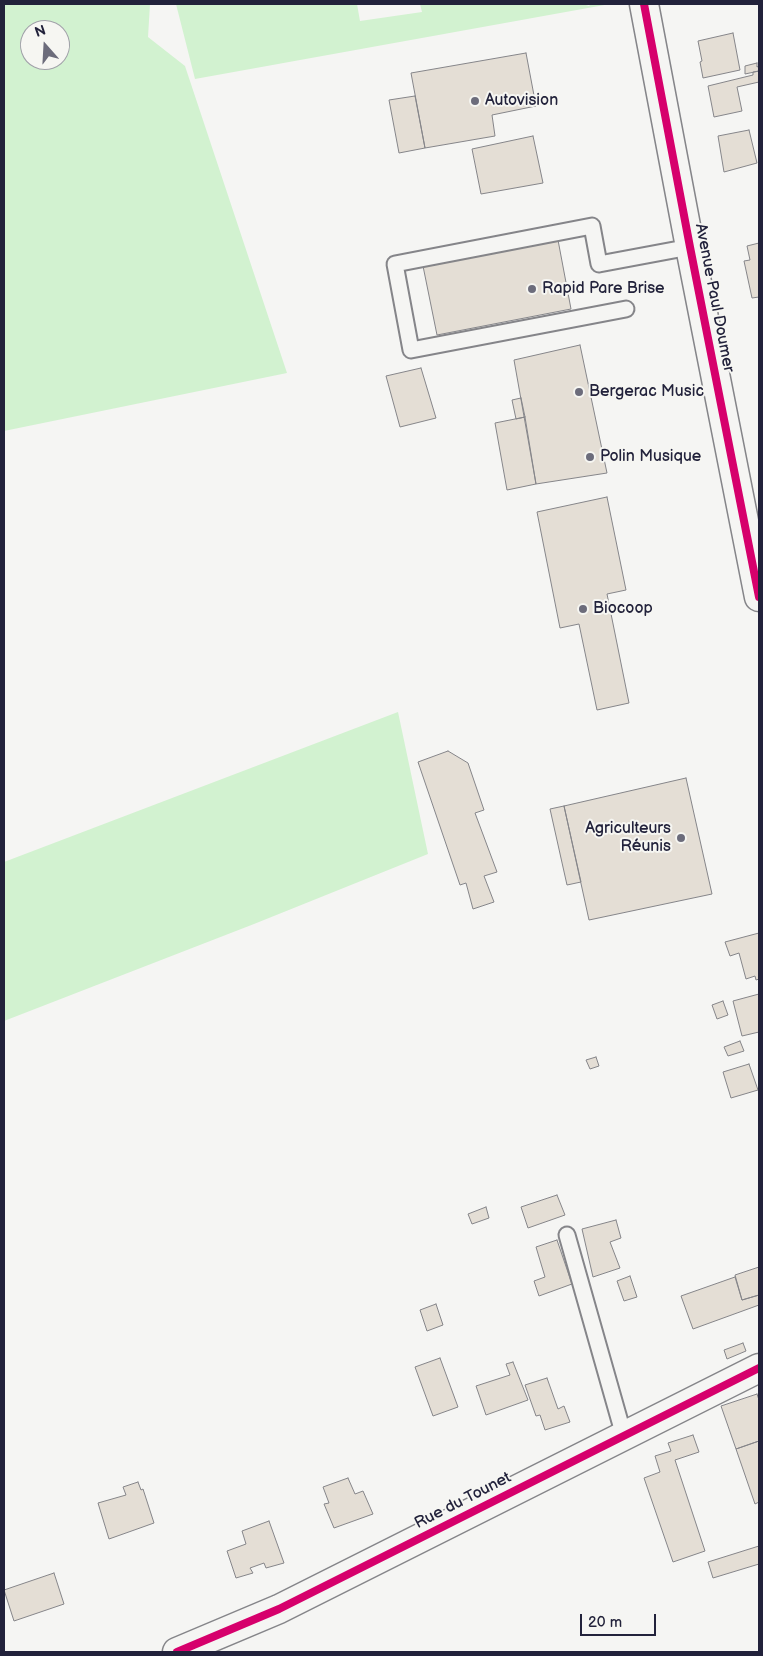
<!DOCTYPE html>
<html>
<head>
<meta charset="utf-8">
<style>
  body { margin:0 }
  #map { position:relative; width:763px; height:1656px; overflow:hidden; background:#f5f5f3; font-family:"Balsamiq Sans",sans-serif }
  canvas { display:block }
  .frame { position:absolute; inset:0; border:5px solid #22223b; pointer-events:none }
  .north { position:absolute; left:20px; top:20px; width:50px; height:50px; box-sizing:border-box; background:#f6f6f2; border:1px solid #a1a1a9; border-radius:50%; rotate:341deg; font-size:14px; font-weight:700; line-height:20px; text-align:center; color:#22223b }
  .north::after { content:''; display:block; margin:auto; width:18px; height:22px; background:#6c6c7b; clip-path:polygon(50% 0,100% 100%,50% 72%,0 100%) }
  .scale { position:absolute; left:580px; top:1614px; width:76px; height:22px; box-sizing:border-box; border:2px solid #22223b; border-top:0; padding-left:6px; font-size:15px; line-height:18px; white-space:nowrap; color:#22223b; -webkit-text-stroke:4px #f6f6f2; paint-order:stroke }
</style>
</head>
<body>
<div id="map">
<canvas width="763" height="1656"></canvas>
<div class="frame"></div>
<div class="north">N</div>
<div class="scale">20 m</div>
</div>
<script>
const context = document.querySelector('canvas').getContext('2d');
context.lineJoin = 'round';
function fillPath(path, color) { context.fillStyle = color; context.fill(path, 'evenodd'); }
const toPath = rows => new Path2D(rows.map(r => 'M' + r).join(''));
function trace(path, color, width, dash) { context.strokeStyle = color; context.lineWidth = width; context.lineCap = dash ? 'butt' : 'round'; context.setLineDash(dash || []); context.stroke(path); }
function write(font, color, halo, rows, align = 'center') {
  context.font = font + ' "Balsamiq Sans",sans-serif'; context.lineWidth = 4; context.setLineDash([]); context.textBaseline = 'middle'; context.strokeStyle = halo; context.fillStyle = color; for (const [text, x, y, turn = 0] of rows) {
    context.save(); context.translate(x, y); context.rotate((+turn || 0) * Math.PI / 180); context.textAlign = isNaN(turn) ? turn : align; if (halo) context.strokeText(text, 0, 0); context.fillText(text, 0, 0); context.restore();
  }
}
const green = toPath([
  [4,4,150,4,148,37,185,66,287,373,4,431],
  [30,30,60,30,60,60,30,60],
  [176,4,357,4,360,21,422,12,420,4,583,4,589,6,591,4,610,4,195,79],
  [398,712,428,854,254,924,4,1021,4,862]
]);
const building = toPath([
  [733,33,740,70,703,78,700,62,702,61,698,41,733,33],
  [526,53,536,106,492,115,495,136,425,148,411,73,526,53],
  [757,63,757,67,759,66,759,71,745,74,745,66,757,63],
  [759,71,759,82,737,87,742,111,714,117,708,86,753,75,753,72,759,71],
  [415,96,425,148,399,153,389,100,415,96],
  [749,130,757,163,724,172,718,136,749,130],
  [533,136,543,183,481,194,472,149,533,136],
  [558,240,571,309,437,335,423,266,558,240],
  [759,243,759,297,752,298,744,261,750,260,747,246,759,243],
  [580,345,607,473,536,484,514,360,580,345],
  [421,368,436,418,400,427,386,376,421,368],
  [521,398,525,417,516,419,512,400,521,398],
  [525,417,536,484,507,490,495,423,525,417],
  [607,497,626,590,607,594,629,703,597,710,579,624,560,628,537,512,607,497],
  [448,751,468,763,484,810,475,813,497,872,484,876,494,902,473,909,466,883,460,885,418,762,448,751],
  [686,778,712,894,589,920,564,806,686,778],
  [564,806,581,882,567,885,550,809,564,806],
  [759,933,759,979,756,980,755,976,746,979,739,953,730,956,725,942,759,933],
  [759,994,759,1032,742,1036,733,1001,759,994],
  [723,1001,728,1015,717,1019,712,1005,723,1001],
  [740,1041,744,1051,728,1056,724,1047,740,1041],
  [596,1057,599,1066,590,1069,586,1060,596,1057],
  [749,1064,758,1090,731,1098,723,1072,749,1064],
  [557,1195,565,1215,528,1228,521,1207,557,1195],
  [486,1207,489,1218,472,1224,468,1214,486,1207],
  [616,1220,621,1238,610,1242,620,1268,593,1277,582,1229,616,1220],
  [557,1240,572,1284,539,1296,534,1281,545,1277,536,1247,557,1240],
  [759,1267,759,1295,742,1300,735,1275,759,1267],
  [630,1276,637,1297,624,1301,617,1281,630,1276],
  [735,1277,742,1300,759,1295,759,1305,693,1329,681,1296,735,1277],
  [436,1304,443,1325,427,1331,420,1310,436,1304],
  [743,1343,746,1351,727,1359,724,1350,743,1343],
  [440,1358,458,1407,433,1416,415,1367,440,1358],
  [513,1362,528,1400,486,1415,476,1386,510,1375,506,1364,513,1362],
  [547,1378,558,1409,564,1406,570,1422,545,1430,540,1415,536,1416,525,1385,547,1378],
  [757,1394,759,1400,759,1441,736,1449,721,1406,757,1394],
  [693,1435,699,1452,675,1460,705,1551,673,1562,644,1478,660,1472,655,1456,671,1451,668,1443,693,1435],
  [759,1441,759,1502,755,1504,736,1449,759,1441],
  [348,1478,355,1494,363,1491,373,1514,334,1528,324,1504,329,1503,323,1487,348,1478],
  [138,1482,141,1490,143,1489,154,1523,109,1539,98,1503,126,1495,123,1487,138,1482],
  [269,1521,284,1563,266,1568,264,1563,250,1568,253,1573,236,1578,227,1551,246,1544,242,1531,269,1521],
  [759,1546,759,1564,713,1578,708,1562,759,1546],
  [54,1573,64,1604,14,1621,4,1590,54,1573]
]);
const service = toPath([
  [626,309,411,350,395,264,592,226,599,264,690,247],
  [567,1235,624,1436]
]);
const minor = toPath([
  [177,1652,279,1609,759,1368]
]);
const secondary = toPath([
  [644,4,690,247,759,597]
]);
const cycleway = toPath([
  [644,4,690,247,759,597],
  [177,1652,279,1609,759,1368]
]);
const markers = [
  [475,101,5,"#6c6c7b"],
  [532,289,5,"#6c6c7b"],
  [579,392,5,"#6c6c7b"],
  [590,457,5,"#6c6c7b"],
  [583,609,5,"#6c6c7b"],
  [681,838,5,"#6c6c7b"]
];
const poiNames = [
  ["Autovision",485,101],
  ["Rapid Pare Brise",542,289],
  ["Bergerac Music",589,392],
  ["Polin Musique",600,457],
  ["Biocoop",593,609],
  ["Agriculteurs",671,829,"right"],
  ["Réunis",671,847,"right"]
];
const streetNames = [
  ["Avenue Paul Doumer",714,298,79],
  ["Rue du Tounet",463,1501,-27]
];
fillPath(green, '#d2f2d0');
fillPath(building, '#e4ded5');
trace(building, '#858589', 1);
trace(service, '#858589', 19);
trace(minor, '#858589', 31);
trace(secondary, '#858589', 31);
trace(service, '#f5f5f3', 15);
trace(minor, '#f5f5f3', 28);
trace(secondary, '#f5f5f3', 28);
trace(cycleway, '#d6006c', 8);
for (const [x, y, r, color] of markers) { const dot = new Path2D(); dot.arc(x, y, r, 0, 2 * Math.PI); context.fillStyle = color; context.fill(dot); trace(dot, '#f6f6f2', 2); }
write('16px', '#22223b', '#f6f6f2', poiNames, 'left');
write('16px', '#22223b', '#f6f6f2', streetNames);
</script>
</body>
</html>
